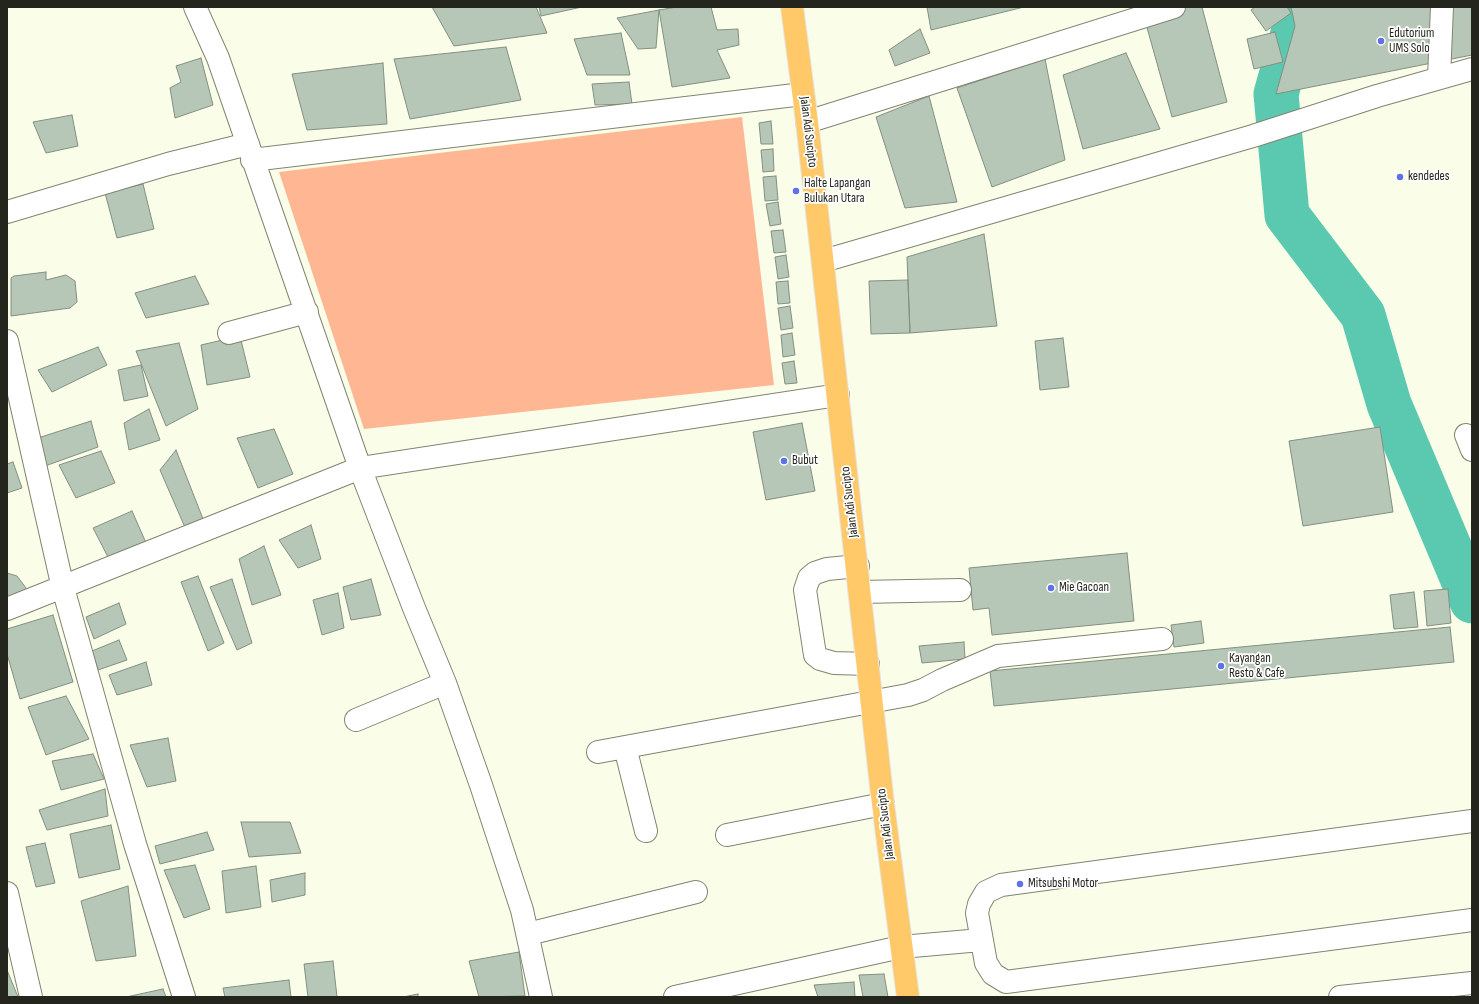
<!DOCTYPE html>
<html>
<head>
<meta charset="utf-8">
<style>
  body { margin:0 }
  #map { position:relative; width:1479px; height:1004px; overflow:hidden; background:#fafde8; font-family:"Sofia Sans Condensed",sans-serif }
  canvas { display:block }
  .frame { position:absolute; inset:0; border:8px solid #24251d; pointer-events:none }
</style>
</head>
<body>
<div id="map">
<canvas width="1479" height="1004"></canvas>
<div class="frame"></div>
</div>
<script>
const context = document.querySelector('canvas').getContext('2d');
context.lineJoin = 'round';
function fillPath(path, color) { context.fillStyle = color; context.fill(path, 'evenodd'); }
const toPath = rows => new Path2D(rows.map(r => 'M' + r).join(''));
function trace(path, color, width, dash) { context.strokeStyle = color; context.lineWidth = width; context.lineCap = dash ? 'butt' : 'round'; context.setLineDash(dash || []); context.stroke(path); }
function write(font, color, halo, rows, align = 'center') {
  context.font = font + ' "Sofia Sans Condensed",sans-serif'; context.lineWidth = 3.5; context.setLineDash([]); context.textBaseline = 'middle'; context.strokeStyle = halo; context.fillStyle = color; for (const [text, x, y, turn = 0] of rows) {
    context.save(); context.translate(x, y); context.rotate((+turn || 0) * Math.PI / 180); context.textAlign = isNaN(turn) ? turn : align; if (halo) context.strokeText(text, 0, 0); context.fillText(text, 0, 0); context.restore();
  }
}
const green = toPath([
  [742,117,774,385,364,429,279,172]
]);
const river = toPath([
  [1291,7,1295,26,1276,94,1287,215,1363,315,1389,404,1472,601]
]);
const building = toPath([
  [432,7,536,7,547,33,454,46,432,7],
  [539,7,582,7,541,16,539,7],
  [677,7,711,7,717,30,738,29,739,45,717,50,730,78,672,87,659,10,677,7],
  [927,7,1024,7,931,30,927,7],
  [1181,7,1202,7,1227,102,1172,117,1146,24,1181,7],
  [1255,7,1287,7,1291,13,1266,31,1251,10,1255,7],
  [1291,7,1472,7,1472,55,1276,94,1295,26,1291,7],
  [659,10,656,48,638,49,617,18,659,10],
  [920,29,930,53,895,66,889,50,920,29],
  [1275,32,1283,62,1254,69,1247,39,1275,32],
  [621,33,630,75,587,75,574,39,621,33],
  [506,47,521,100,410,119,394,59,506,47],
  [1126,53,1160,129,1083,149,1063,75,1126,53],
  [201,58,213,105,175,118,170,88,181,82,176,66,201,58],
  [1045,59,1065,160,992,187,957,88,1045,59],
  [383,63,387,124,307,130,292,74,383,63],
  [629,82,632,104,595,105,592,84,629,82],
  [929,96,957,202,905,208,876,117,929,96],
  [72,115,78,146,46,153,33,122,72,115],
  [771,121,773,144,761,144,759,123,771,121],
  [773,149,774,171,763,172,761,150,773,149],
  [776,176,778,200,765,201,763,177,776,176],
  [143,184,154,229,117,238,105,193,143,184],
  [778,202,781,224,770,226,766,204,778,202],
  [783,230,786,252,774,253,771,231,783,230],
  [984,234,997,326,910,333,907,257,984,234],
  [786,255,789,277,778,279,775,257,786,255],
  [46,272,46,280,66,275,75,281,77,302,70,308,11,316,11,278,14,276,46,272],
  [195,276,209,304,146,318,135,293,195,276],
  [908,280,910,333,871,334,869,281,908,280],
  [788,281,790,303,778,304,776,282,788,281],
  [790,306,793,328,781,330,778,308,790,306],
  [792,333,795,355,783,357,781,335,792,333],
  [240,336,250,377,207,385,201,345,240,336],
  [1063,338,1069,387,1040,390,1035,341,1063,338],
  [179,343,198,409,166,426,136,351,179,343],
  [98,347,107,365,52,392,38,370,98,347],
  [794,361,797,383,785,384,782,363,794,361],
  [141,365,148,396,124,401,118,370,141,365],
  [149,409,160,440,129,450,124,423,149,409],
  [91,421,98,447,45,466,35,447,41,437,91,421],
  [802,423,815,491,766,500,753,432,802,423],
  [1380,427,1393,512,1303,526,1289,441,1380,427],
  [274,429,293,474,258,488,237,438,274,429],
  [176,450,205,524,187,532,160,470,176,450],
  [101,451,115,483,76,498,59,465,101,451],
  [13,462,22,488,7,493,7,464,13,462],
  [132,511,147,545,109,559,93,528,132,511],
  [311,525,321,559,298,568,279,540,311,525],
  [264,546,281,595,252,605,239,559,264,546],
  [1127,553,1134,621,992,635,989,608,973,610,969,568,1127,553],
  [7,573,17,576,29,592,7,599,7,573],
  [198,576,224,643,208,651,181,582,198,576],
  [232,579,252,643,237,650,210,587,232,579],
  [371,579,381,615,351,620,343,587,371,579],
  [1448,589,1451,623,1427,626,1424,591,1448,589],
  [1414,592,1418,627,1394,629,1390,595,1414,592],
  [338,593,344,628,322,635,313,600,338,593],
  [119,603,126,624,94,639,86,617,119,603],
  [53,615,73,682,20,699,7,654,7,629,53,615],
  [1201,621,1204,643,1174,647,1171,625,1201,621],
  [1450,627,1454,662,994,706,990,671,1450,627],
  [119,640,127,660,98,670,92,651,119,640],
  [964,642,965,659,922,663,919,646,964,642],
  [146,662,152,685,117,695,109,675,146,662],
  [66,696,89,739,46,755,28,707,66,696],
  [168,738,176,781,147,787,130,745,168,738],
  [93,754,104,779,61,790,52,761,93,754],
  [105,789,108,816,47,830,39,810,105,789],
  [241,822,290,822,301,853,249,857,241,822],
  [111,825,120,869,79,878,70,834,111,825],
  [207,832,214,850,160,864,155,846,207,832],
  [45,843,55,883,36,887,26,847,45,843],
  [195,865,210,909,184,918,164,870,195,865],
  [256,866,261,907,226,913,222,871,256,866],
  [305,873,305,895,272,902,270,880,305,873],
  [128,886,136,956,96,961,81,901,128,886],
  [519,952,525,996,479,997,469,961,519,952],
  [333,961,337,997,308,997,304,964,333,961],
  [7,970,18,997,7,997,7,970],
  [884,974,888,997,863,997,859,975,884,974],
  [289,980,291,997,225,997,223,988,289,980],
  [854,982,855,997,818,997,814,985,854,982],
  [163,989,166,997,126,997,163,989],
  [418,994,418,997,403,997,418,994]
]);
const minor = toPath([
  [195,7,218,58,360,468,414,608,445,683,481,785,522,910,541,997],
  [1439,78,1442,7],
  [807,122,1174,7],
  [252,160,803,94],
  [7,212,168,164,248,144],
  [823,261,1253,136,1377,96,1472,69],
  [229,333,307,312],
  [7,341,63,588,135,844,184,997],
  [1466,435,1472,450],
  [858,566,827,569,815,573,809,578,805,590,815,655,820,659,834,663,868,664],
  [860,592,960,590],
  [7,609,360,468,838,395],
  [356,720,445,683],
  [625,747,646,831],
  [598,752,908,695,923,690,942,680,998,656,1162,639],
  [1472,821,1001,885,986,892,979,904,977,913,986,963,993,974,1006,982,1472,920],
  [727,835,883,804],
  [7,893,31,997],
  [528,934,696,892],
  [675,997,901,947,981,940],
  [1340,997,1472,983]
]);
const highway = toPath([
  [792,7,807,122,883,804,908,997]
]);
const markers = [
  [1381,41,4,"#5e71e8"],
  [1400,177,4,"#5e71e8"],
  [796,191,4,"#5e71e8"],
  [784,461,4,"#5e71e8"],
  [1051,588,4,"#5e71e8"],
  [1221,666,4,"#5e71e8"],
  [1020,884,4,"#5e71e8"]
];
const poiNames = [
  ["Edutorium",1389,34],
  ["UMS Solo",1389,49],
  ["kendedes",1408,177],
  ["Halte Lapangan",804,184],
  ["Bulukan Utara",804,199],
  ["Bubut",792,461],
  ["Mie Gacoan",1059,588],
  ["Kayangan",1229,659],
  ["Resto & Cafe",1229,674],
  ["Mitsubshi Motor",1028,884]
];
const streetNames = [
  ["Jalan Adi Sucipto",808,132,83],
  ["Jalan Adi Sucipto",850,502,-97],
  ["Jalan Adi Sucipto",886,824,-97]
];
fillPath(green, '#feb792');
trace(river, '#5ac9b0', 45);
fillPath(building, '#b7c7b7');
trace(building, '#819081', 1);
trace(minor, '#828471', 24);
trace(highway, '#e5e5e4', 24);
trace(minor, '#fff', 22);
trace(highway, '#ffc969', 22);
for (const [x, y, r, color] of markers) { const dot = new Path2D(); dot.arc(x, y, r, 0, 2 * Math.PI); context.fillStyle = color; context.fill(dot); trace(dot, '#fff', 1.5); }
write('13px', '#24251d', '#fff', poiNames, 'left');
write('13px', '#24251d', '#fff', streetNames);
</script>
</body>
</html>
